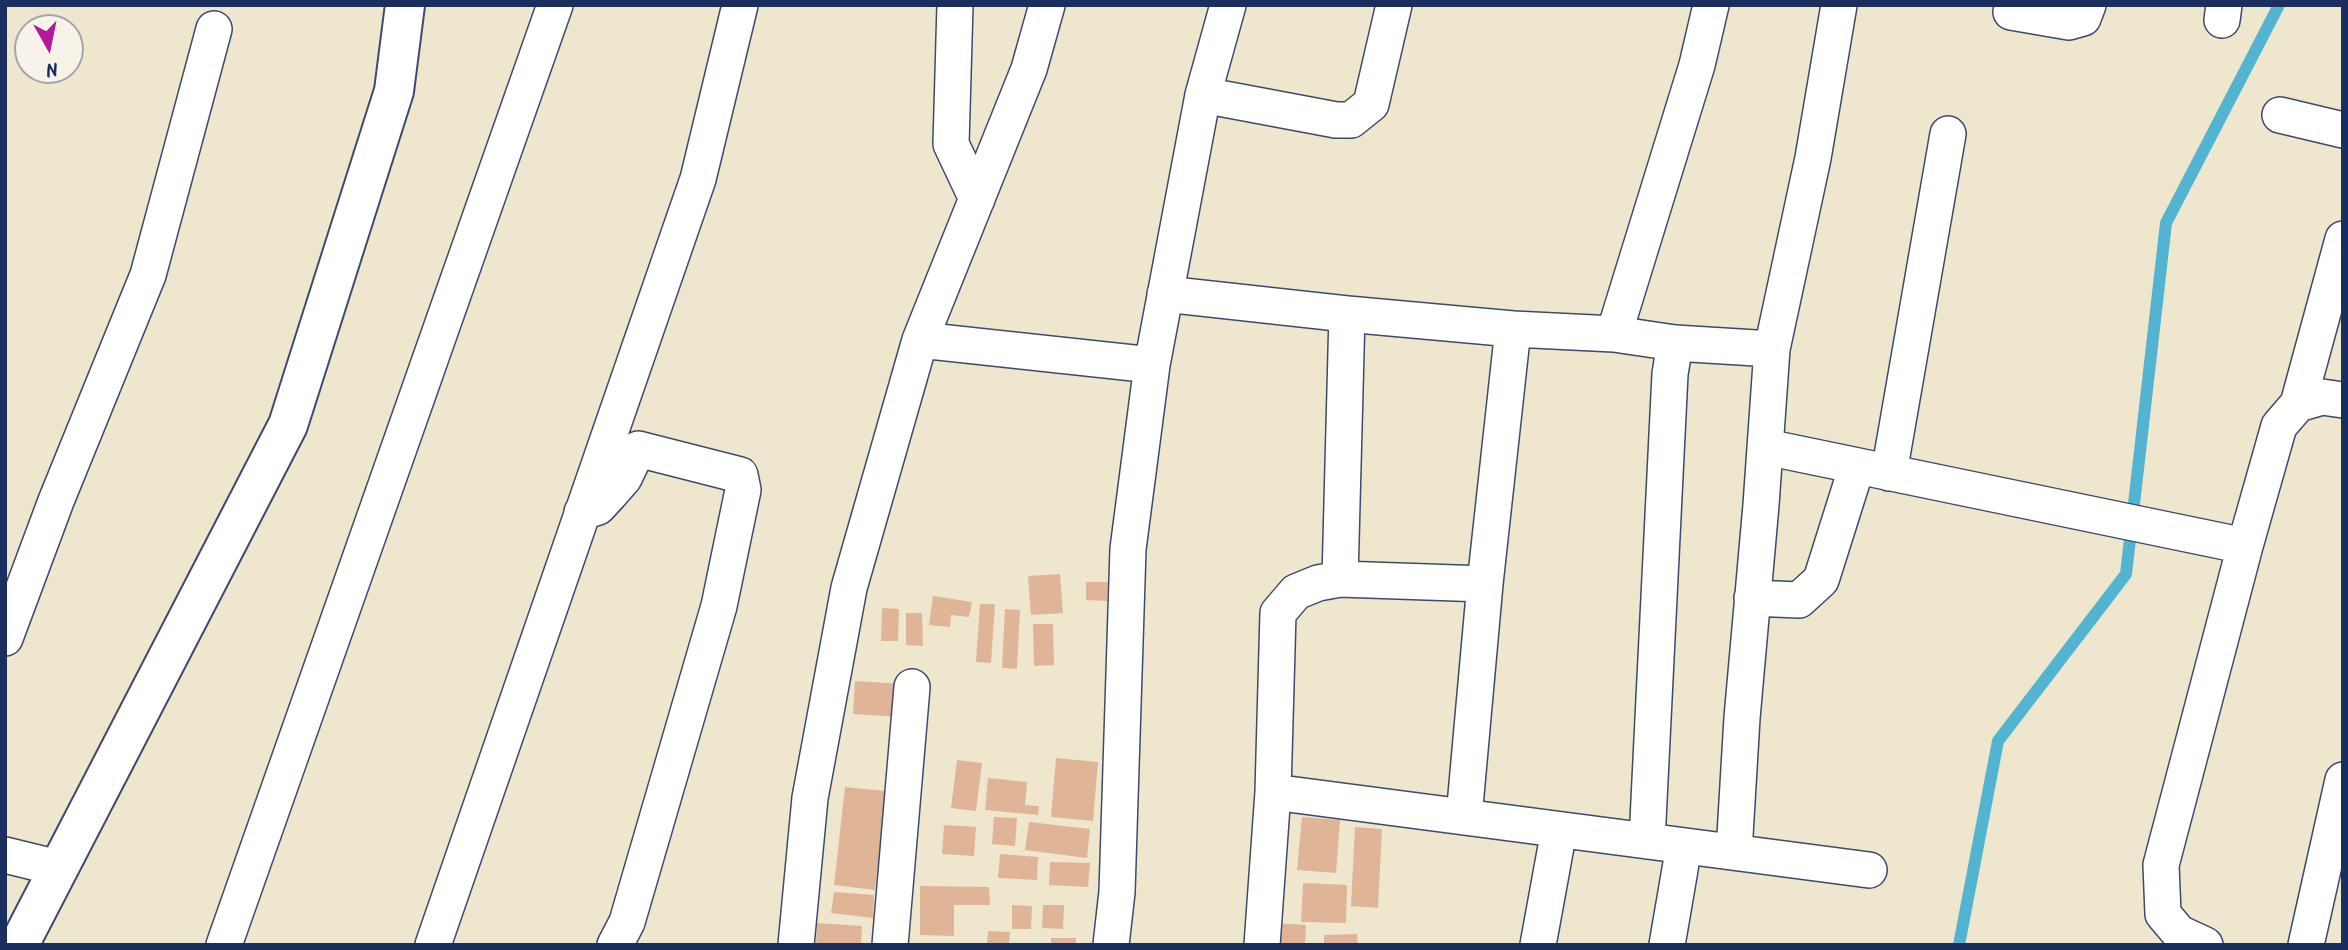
<!DOCTYPE html>
<html>
<head>
<meta charset="utf-8">
<style>
  body { margin:0 }
  #map { position:relative; width:2348px; height:950px; overflow:hidden; background:#efe7cd; font-family:Kalam,sans-serif }
  canvas { display:block }
  .frame { position:absolute; inset:0; border:7px solid #1b2f5e; pointer-events:none }
  .north { position:absolute; left:14px; top:14px; width:70px; height:70px; box-sizing:border-box; background:#f7f3e8; border:2px solid #9fa5b1; border-radius:50%; rotate:171deg; font-size:19px; font-weight:700; line-height:28px; text-align:center; color:#1b2f5e }
  .north::after { content:''; display:block; margin:auto; width:24px; height:32px; background:#b5179e; clip-path:polygon(50% 0,100% 100%,50% 72%,0 100%) }
</style>
</head>
<body>
<div id="map">
<canvas width="2348" height="950"></canvas>
<div class="frame"></div>
<div class="north">N</div>
</div>
<script>
const context = document.querySelector('canvas').getContext('2d');
context.lineJoin = 'round';
const toPath = rows => new Path2D(rows.map(r => 'M' + r).join(''));
function trace(path, color, width, dash) { context.strokeStyle = color; context.lineWidth = width; context.lineCap = dash ? 'butt' : 'round'; context.setLineDash(dash || []); context.stroke(path); }
function fillPath(path, color) { context.fillStyle = color; context.fill(path, 'evenodd'); }
const stream = toPath([
  [1959,945,1998,741,2126,574,2166,223,2279,5]
]);
const building = toPath([
  [1060,574,1063,613,1031,615,1028,576],
  [1086,582,1108,582,1107,601,1086,600],
  [933,596,972,602,969,617,951,615,950,627,929,625],
  [980,604,995,604,991,663,976,662],
  [882,608,899,609,898,641,881,641],
  [1005,609,1020,610,1017,669,1002,668],
  [906,613,922,613,923,646,906,645],
  [1033,624,1053,624,1054,665,1034,666],
  [855,681,902,684,900,717,853,714],
  [1056,758,1098,762,1093,821,1051,817],
  [957,760,982,763,976,811,951,808],
  [988,778,1027,782,1025,805,1039,806,1038,815,985,810],
  [845,787,886,791,875,890,834,885],
  [994,817,1017,818,1015,846,992,844],
  [1302,817,1340,820,1336,873,1297,870],
  [1029,822,1090,829,1087,858,1025,850],
  [944,825,976,827,974,856,942,854],
  [1355,827,1382,829,1378,908,1351,906],
  [1000,854,1038,857,1037,880,998,878],
  [1050,862,1090,863,1088,887,1049,885],
  [1303,883,1347,885,1346,923,1301,922],
  [920,886,989,887,990,905,954,905,954,936,920,935],
  [834,892,874,895,873,918,831,913],
  [1012,905,1032,906,1031,929,1012,929],
  [1043,905,1064,905,1063,929,1042,928],
  [817,923,862,926,861,945,816,945],
  [1272,923,1306,925,1305,945,1271,945],
  [988,931,1010,932,1009,945,987,945],
  [1357,934,1358,945,1324,945,1324,935],
  [1051,938,1076,938,1076,945,1051,945]
]);
const minor = toPath([
  [955,5,951,144,977,199],
  [2011,12,2069,22,2083,18,2088,5],
  [2222,20,2224,5],
  [1203,95,1336,120,1351,120,1371,104,1394,5],
  [2280,115,2343,130],
  [1165,294,1347,314,1513,329,1614,334,1675,343,1772,349],
  [1614,334,1697,65,1711,5],
  [920,340,1152,365],
  [2298,404,2343,239],
  [1766,447,2245,546],
  [1889,473,1948,134],
  [582,512,598,507,610,494,624,478,638,449,740,475,743,490,719,606,627,922,615,945],
  [1340,579,1347,314],
  [1752,598,1799,600,1821,580,1857,466],
  [5,638,56,501,148,275,214,29],
  [1273,792,1869,870],
  [1464,817,1485,584,1513,329],
  [1647,841,1670,374,1675,343],
  [1734,852,1742,718,1761,505,1772,349,1813,158,1839,5],
  [5,855,58,868],
  [224,945,555,5],
  [433,945,698,179,740,5],
  [796,945,810,798,849,588,920,340,1029,69,1047,5],
  [890,945,912,687],
  [1111,945,1117,892,1128,549,1152,365,1203,95,1228,5],
  [1262,945,1273,792,1278,613,1296,592,1318,583,1340,579,1485,584],
  [1538,945,1559,830],
  [1667,945,1684,846],
  [2205,945,2179,933,2163,914,2161,865,2245,546,2279,426,2298,404,2322,397,2343,400],
  [2306,945,2343,780]
]);
const tertiary = toPath([
  [19,945,288,425,394,91,405,5]
]);
trace(stream, '#53b4d1', 12);
fillPath(building, '#e0b496');
trace(minor, '#3b4b6f', 38);
trace(tertiary, '#3b4b6f', 42);
trace(minor, '#fff', 35);
trace(tertiary, '#fff', 38);
</script>
</body>
</html>
